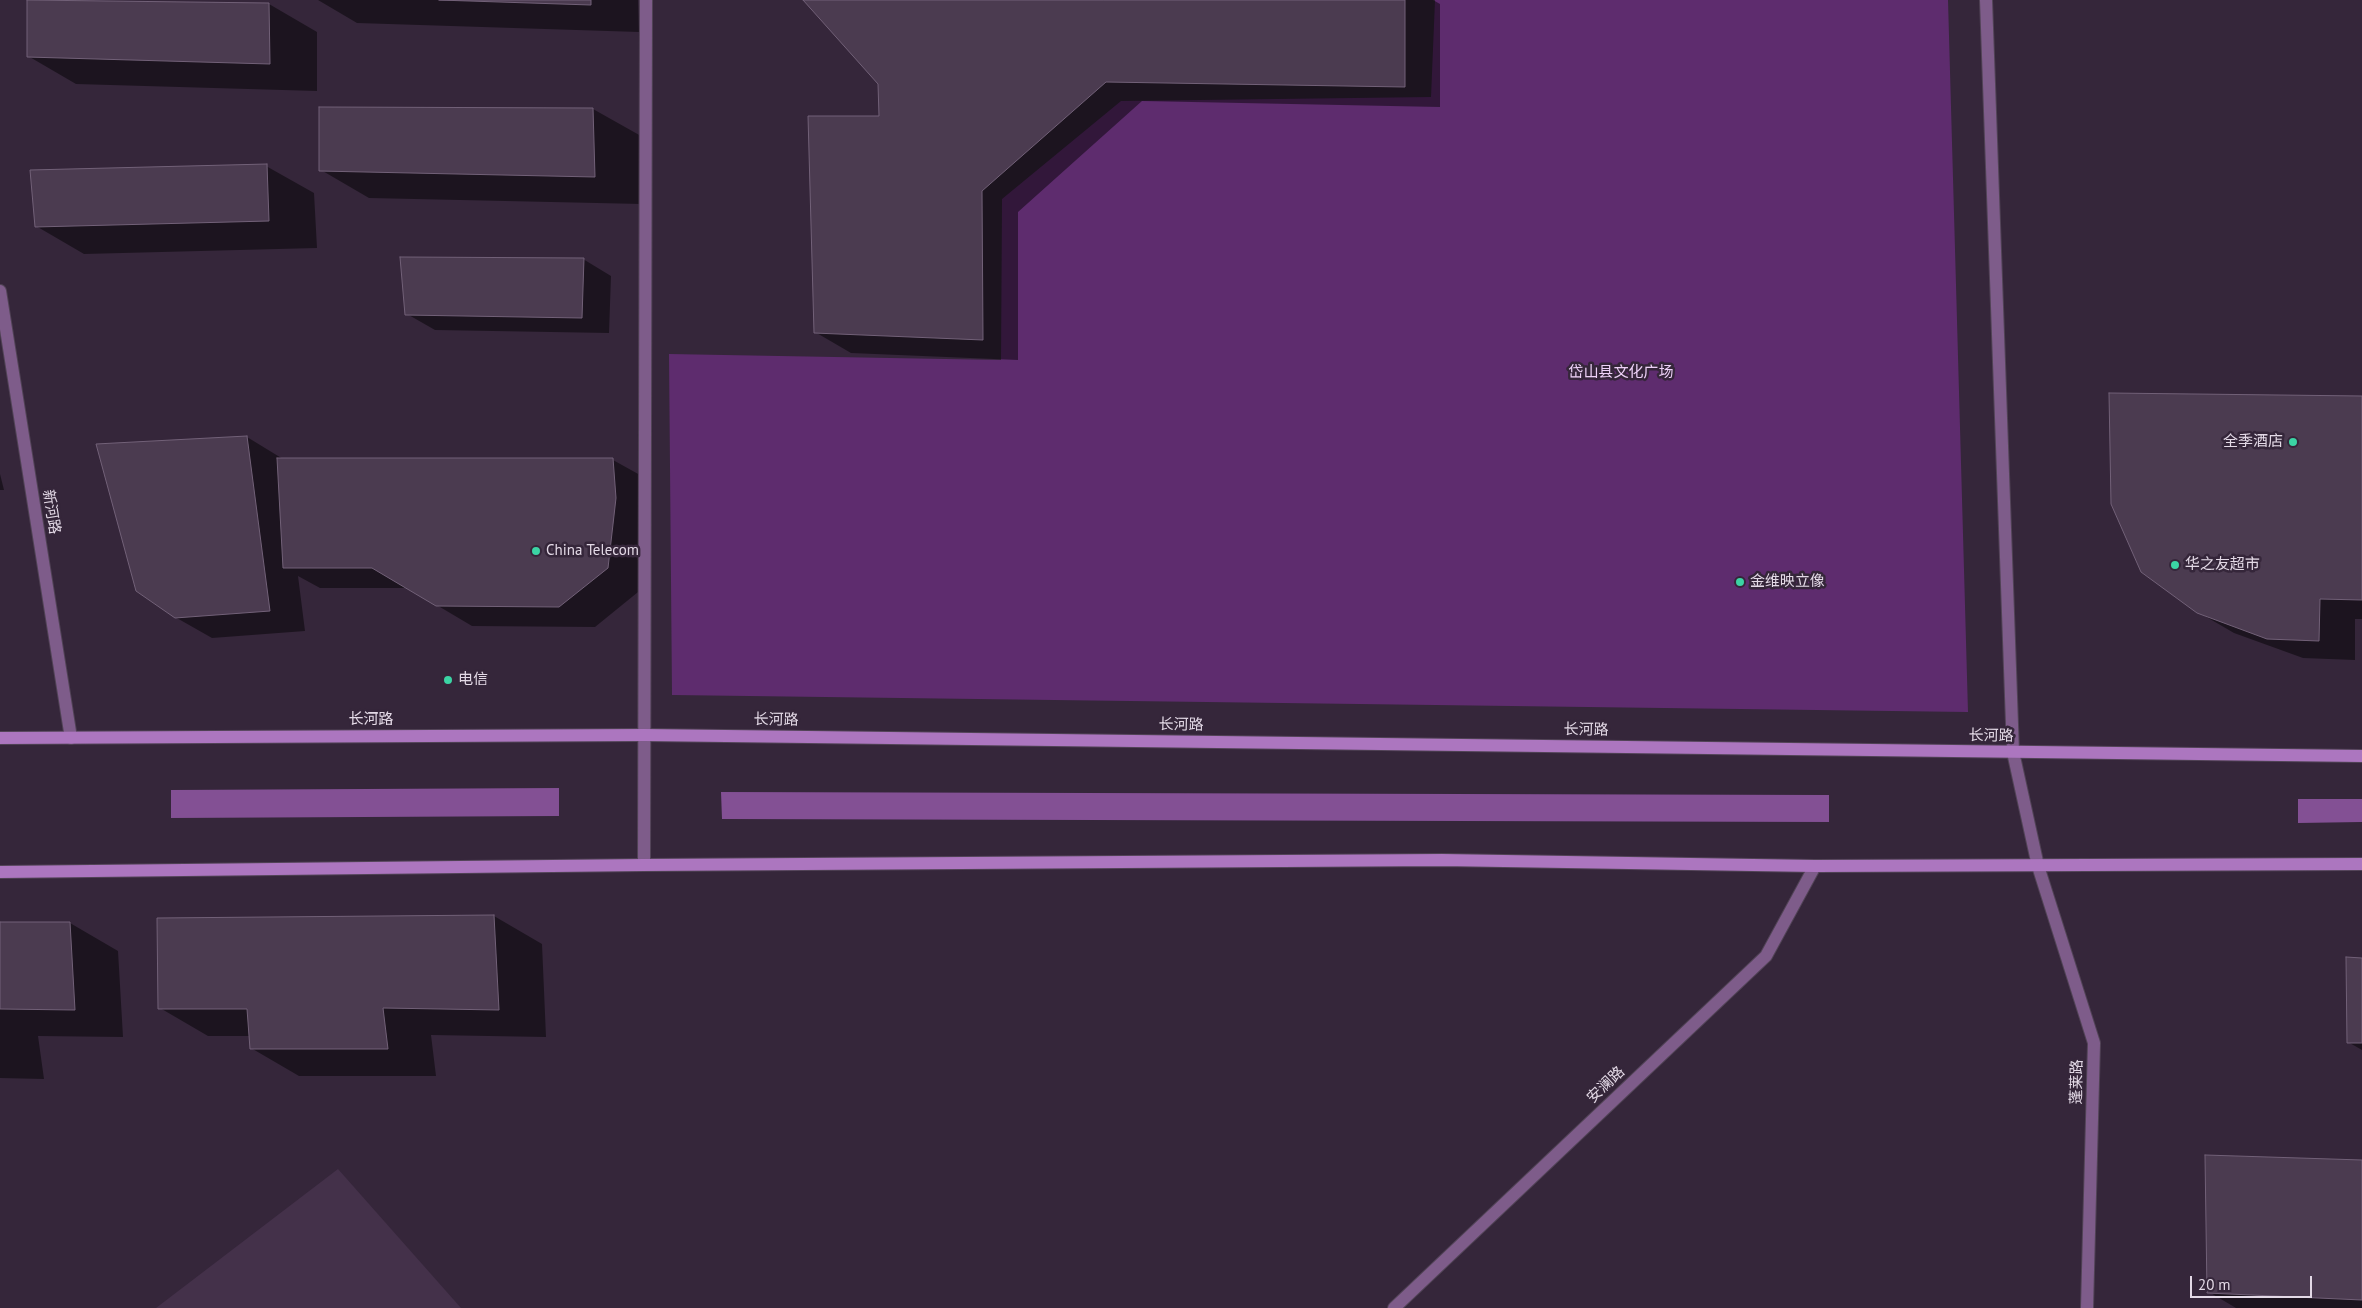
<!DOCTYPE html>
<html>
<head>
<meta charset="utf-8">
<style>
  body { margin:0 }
  #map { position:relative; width:2362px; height:1308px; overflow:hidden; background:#35263a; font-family:"PT Sans",sans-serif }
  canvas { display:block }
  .scale { position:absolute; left:2190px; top:1276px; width:122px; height:22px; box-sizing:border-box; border:2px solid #e3d9e6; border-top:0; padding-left:6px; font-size:15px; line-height:18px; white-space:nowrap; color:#e3d9e6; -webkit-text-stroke:4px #35263a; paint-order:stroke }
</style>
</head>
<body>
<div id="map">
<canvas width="2362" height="1308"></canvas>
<div class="scale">20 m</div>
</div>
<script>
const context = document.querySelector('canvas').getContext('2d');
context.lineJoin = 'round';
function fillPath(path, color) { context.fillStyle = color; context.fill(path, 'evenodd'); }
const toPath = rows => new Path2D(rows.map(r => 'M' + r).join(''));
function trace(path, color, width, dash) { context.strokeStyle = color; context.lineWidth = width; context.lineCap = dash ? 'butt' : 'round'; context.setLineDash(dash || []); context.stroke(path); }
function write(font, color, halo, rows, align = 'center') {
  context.font = font + ' "PT Sans","Noto Sans SC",sans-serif'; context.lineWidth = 5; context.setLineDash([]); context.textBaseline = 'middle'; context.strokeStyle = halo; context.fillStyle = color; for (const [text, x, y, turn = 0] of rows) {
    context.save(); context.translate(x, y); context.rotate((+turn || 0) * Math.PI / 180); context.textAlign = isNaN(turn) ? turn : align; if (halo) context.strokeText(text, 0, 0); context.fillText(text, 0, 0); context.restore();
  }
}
const built = toPath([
  [338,1169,461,1308,156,1308]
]);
const green = toPath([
  [1435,0,1948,0,1968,712,672,695,669,354,1001,360,1002,199,1121,101,1431,97]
]);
const water = toPath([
  [559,788,559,816,171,818,171,790],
  [721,792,1829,795,1829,822,722,819],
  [2298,799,2362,799,2362,822,2298,823]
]);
const shadow = toPath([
  [28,0,269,4,317,32,317,91,76,84,28,56],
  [318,0,638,0,639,32,357,23],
  [804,0,1433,0,1440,4,1440,107,1142,101,1018,212,1018,360,851,353,815,332,880,118,880,83],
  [593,109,641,136,642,204,369,198,321,170],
  [266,166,314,193,317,248,84,254,36,226],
  [583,259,611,276,609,333,435,330,407,314],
  [2362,397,2362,619,2355,619,2355,660,2303,658,2234,633,2198,612],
  [247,437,283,459,613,460,649,480,651,519,643,588,595,627,472,626,408,588,320,588,298,576,305,631,212,638,175,617],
  [0,474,4,490,0,490],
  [494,916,542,944,546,1037,431,1035,436,1076,299,1076,251,1048,250,1036,208,1036,160,1008],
  [0,923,70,923,118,951,123,1037,38,1036,44,1079,0,1078],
  [2362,959,2362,1050,2348,1042],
  [2362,1161,2362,1308,2236,1308,2209,1292]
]);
const building = toPath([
  [27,0,269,3,270,64,27,57,27,0],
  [439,0,591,0,591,5,439,0],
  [803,0,1405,0,1405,87,1106,82,982,191,983,340,814,333,808,116,879,116,878,84,803,0],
  [319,107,593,108,595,177,319,171,319,107],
  [267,164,269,221,35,227,30,170,267,164],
  [400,257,584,258,582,318,405,315,400,257],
  [2109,393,2362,396,2362,600,2320,599,2319,641,2267,639,2197,613,2141,572,2111,504,2109,393],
  [247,436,270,611,175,618,136,591,96,444,247,436],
  [277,458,613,458,616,498,608,568,559,607,436,606,372,568,283,568,277,458],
  [494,915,499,1010,383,1008,388,1049,250,1049,247,1009,158,1009,157,918,494,915],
  [0,922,70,922,75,1010,0,1009,0,922],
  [2346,957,2362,958,2362,1043,2347,1043,2346,957],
  [2205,1155,2362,1160,2362,1300,2207,1293,2205,1155]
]);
const pedestrian = toPath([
  [1394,1308,1766,956,1815,866]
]);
const minor = toPath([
  [0,291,71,738]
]);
const tertiary = toPath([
  [1986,0,2013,752,2038,866,2094,1043,2087,1308],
  [644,865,646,0]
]);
const secondary = toPath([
  [0,738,644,735,2362,756],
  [0,872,644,865,1442,860,1815,866,2362,864]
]);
const markers = [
  [2293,442,5,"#3bd4a4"],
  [536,551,5,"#3bd4a4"],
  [2175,565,5,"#3bd4a4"],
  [1740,582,5,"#3bd4a4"],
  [448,680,5,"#3bd4a4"]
];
const parkNames = [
  ["岱山县文化广场",1621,373]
];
const poiNames = [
  ["全季酒店",2283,442,"right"],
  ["China Telecom",546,551],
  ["华之友超市",2185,565],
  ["金维映立像",1750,582],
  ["电信",458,680]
];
const streetNames = [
  ["新河路",51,512,81],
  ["长河路",371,720],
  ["长河路",776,720,1],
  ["长河路",1181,725,1],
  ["长河路",1586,730,1],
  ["长河路",1991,736,1],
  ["蓬莱路",2077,1082,-89],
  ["安澜路",1606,1085,-44]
];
fillPath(built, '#44314a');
fillPath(green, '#5e2c6e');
fillPath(water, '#835094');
fillPath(shadow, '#0007');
fillPath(building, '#4b3b50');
trace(building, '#726178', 1);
trace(pedestrian, '#514356', 14);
trace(minor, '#514356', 14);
trace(tertiary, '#514356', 14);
trace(secondary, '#514356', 14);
trace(pedestrian, '#7e5c8a', 12);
trace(minor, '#7e5c8a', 12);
trace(tertiary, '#7e5c8a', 12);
trace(secondary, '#ac76bf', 12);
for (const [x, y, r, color] of markers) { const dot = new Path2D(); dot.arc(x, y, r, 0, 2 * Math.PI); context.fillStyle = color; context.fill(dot); trace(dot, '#35263a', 2); }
write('15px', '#edd1f7', '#35263a', parkNames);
write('15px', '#e3d9e6', '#35263a', poiNames, 'left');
write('15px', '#e3d9e6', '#35263a', streetNames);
</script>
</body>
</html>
